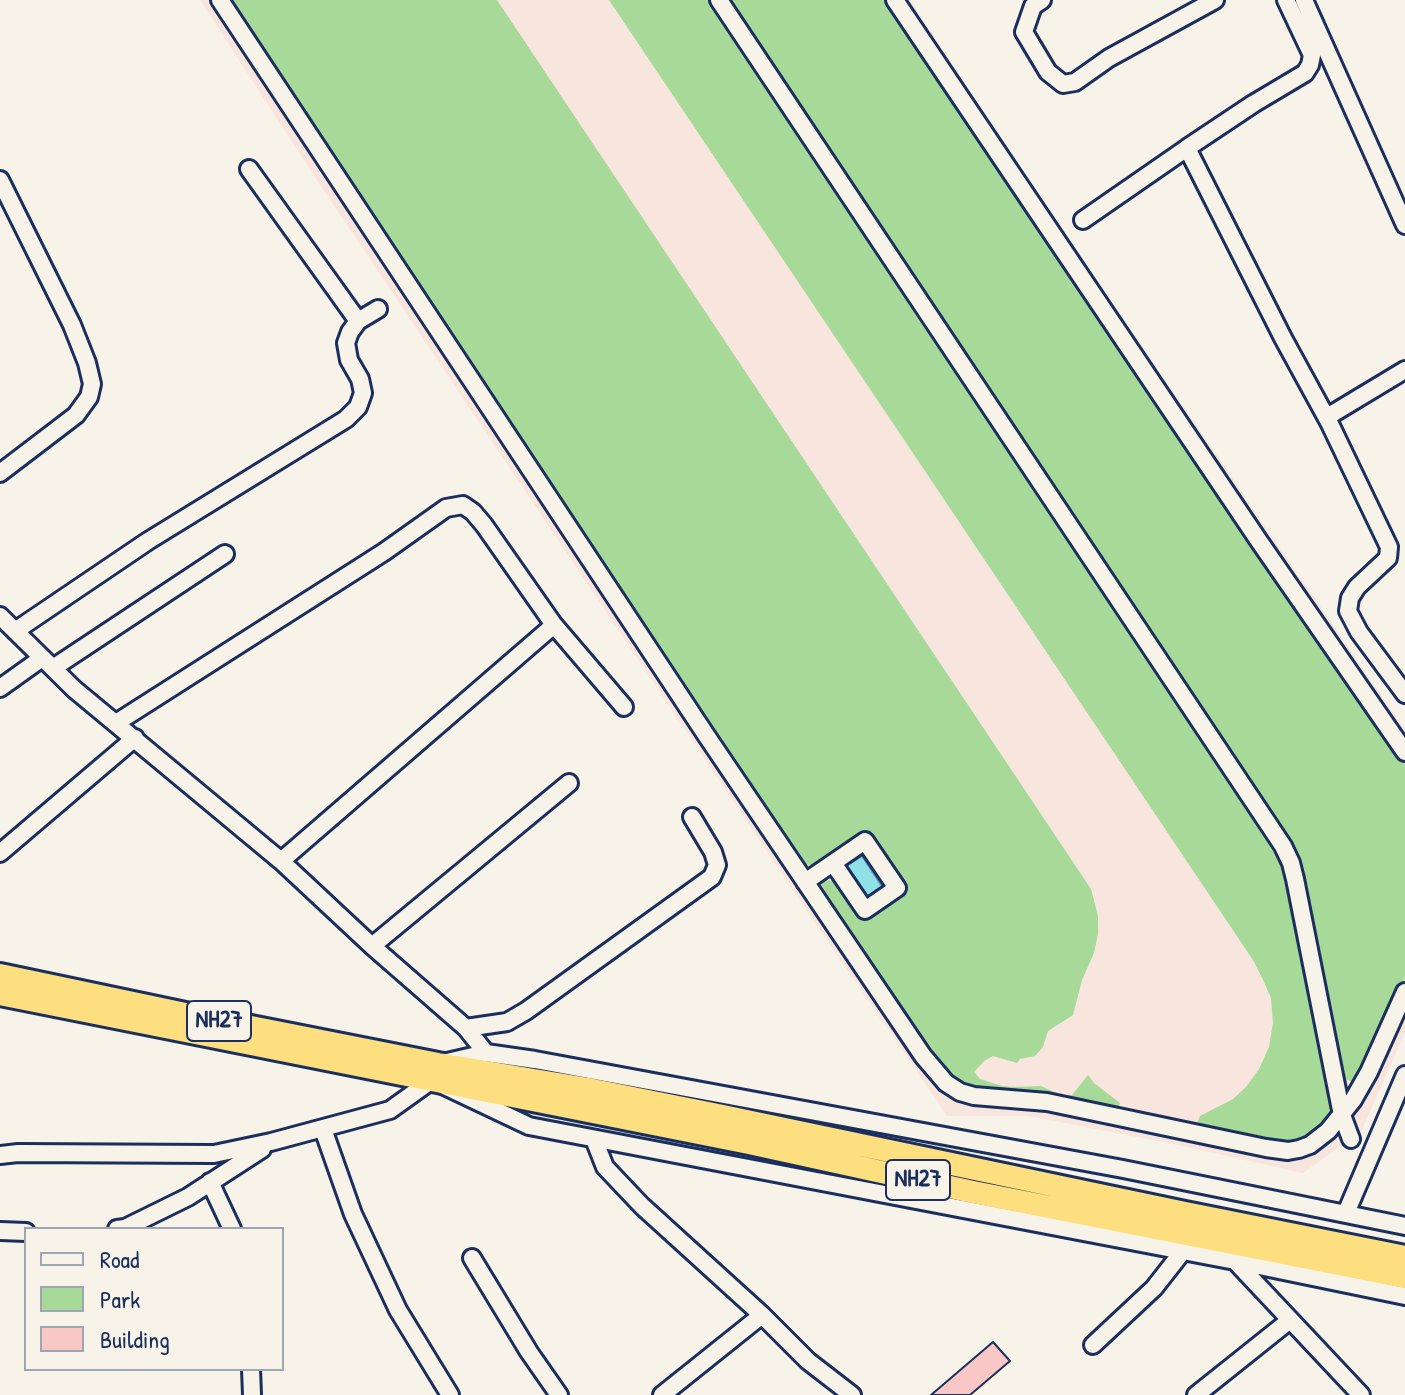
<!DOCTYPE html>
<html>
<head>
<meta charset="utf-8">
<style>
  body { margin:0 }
  #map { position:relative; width:1405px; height:1395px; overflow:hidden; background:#f7f3e8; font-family:"Patrick Hand",sans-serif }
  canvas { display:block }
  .legend { position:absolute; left:24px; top:1227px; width:260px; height:144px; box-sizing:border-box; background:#f7f3e8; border:2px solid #9fa5b1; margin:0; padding:10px 14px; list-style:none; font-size:24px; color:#1b2f5e }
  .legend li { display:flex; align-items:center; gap:16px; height:40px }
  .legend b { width:40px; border:2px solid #9fa5b1 }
</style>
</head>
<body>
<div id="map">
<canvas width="1405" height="1395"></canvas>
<ul class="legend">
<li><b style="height:10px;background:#f7f3e8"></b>Road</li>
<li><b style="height:22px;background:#a7d999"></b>Park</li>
<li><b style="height:22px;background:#f9c8c6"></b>Building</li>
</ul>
</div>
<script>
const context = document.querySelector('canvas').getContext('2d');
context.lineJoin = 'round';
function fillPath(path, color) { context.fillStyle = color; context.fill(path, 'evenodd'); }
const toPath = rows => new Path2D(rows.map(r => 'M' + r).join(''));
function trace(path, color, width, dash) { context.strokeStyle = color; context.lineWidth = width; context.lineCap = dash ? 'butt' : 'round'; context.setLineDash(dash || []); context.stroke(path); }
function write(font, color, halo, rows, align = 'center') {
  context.font = font + ' "Patrick Hand",sans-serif'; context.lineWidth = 7; context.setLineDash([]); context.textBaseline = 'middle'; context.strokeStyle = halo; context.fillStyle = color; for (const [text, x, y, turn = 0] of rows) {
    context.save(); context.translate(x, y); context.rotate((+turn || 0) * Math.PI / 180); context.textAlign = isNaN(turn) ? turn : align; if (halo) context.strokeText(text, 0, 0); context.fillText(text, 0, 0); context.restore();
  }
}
const built = toPath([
  [200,0,910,0,1010,153,1405,730,1405,1033,1361,1132,1303,1173,1173,1144,1028,1116,947,1116,788,883,316,179]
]);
const green = toPath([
  [227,0,497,0,1091,889,1098,916,1098,934,1094,953,1082,980,1073,1015,1048,1031,1043,1047,1035,1056,1020,1059,1017,1063,993,1056,984,1061,974,1072,980,1079,1002,1086,1015,1087,1041,1086,1063,1096,1072,1095,1088,1075,1094,1083,1120,1103,1118,1109,1042,1096,981,1091,953,1079,934,1058,819,892,819,887,825,880,832,881,838,885,863,920,908,891,866,832,815,866,804,864,798,860],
  [609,0,713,0,1283,857,1334,1105,1332,1115,1320,1132,1293,1146,1275,1144,1197,1124,1200,1116,1233,1099,1246,1087,1259,1069,1269,1047,1273,1023,1271,998,1264,982,1253,960],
  [727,0,890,0,1042,231,1327,654,1405,765,1405,978,1357,1084,1341,1077,1298,865]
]);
const water = toPath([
  [862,856,883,888,868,898,846,866,862,856]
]);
const building = toPath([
  [993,1342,1010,1361,970,1395,931,1395,993,1342]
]);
const minor = toPath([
  [220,0,706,735,923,1056,946,1083,960,1092,974,1096,1047,1102,1266,1148,1288,1151,1299,1149,1310,1145,1328,1131,1353,1100,1369,1072,1405,992],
  [719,0,1283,846,1291,863,1295,879,1342,1115,1351,1139],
  [895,0,1259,541,1405,752],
  [1042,0,1033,6,1024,32,1048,72,1063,84,1075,82,1109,58,1215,0],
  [1286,0,1312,55,1310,65,1305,73,1253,104,1187,148,1283,338,1330,424,1389,547,1388,558,1357,587,1350,598,1348,611,1359,632,1405,694],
  [1304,0,1405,225],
  [249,169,358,321],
  [0,180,72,325,87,363,92,384,89,397,76,415,0,473],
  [1083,220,1187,148],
  [1327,417,1405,370],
  [0,616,74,689,281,861,372,946,466,1028,486,1053],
  [15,631,148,541,346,419,358,407,363,393,360,379,349,360,346,343,350,332,358,321,378,309],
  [53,668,225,554],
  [0,688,42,658],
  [116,723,384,552,446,508,463,505,473,512,484,525,554,625,624,707],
  [0,853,135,738],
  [281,861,554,625],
  [805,882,865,841,897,888,865,910,833,863],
  [372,946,569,783],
  [466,1028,507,1022,526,1011,712,877,717,865,713,852,692,817],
  [447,1062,486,1053,535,1060,1123,1169,1405,1226],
  [323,1129,353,1214,398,1310,450,1395],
  [594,1139,605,1167,642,1206,762,1315,808,1361,852,1395],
  [0,1155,18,1153,214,1154,271,1142,390,1110,432,1080,529,1126,1235,1261,1405,1296],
  [210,1182,232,1229],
  [1346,1213,1405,1075],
  [117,1229,125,1228,188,1197,262,1149],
  [0,1231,26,1232],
  [472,1258,529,1352,559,1395],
  [1235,1261,1361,1395],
  [1093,1345,1154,1288,1183,1251],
  [251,1369,252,1395],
  [662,1395,762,1315],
  [1196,1395,1290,1320]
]);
const highway = toPath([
  [0,975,190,1015,438,1064,588,1089,718,1115,1185,1213,1405,1257],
  [0,994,749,1143,973,1192,1405,1277]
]);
const shields = [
  [219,1021,64],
  [918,1180,64]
];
const shieldNames = [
  ["NH27",219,1021],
  ["NH27",918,1180]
];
fillPath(built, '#f8e6de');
fillPath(green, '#a7d999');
fillPath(water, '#8fe1e7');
trace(water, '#619ab0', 2);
fillPath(building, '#f9c8c6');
trace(building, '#1b2f5e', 2);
trace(minor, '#1b2f5e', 22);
trace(highway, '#1b2f5e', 28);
trace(minor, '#f7f3e8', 16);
trace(highway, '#fddf80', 22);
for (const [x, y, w] of shields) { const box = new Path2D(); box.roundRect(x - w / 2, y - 20, w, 40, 6); context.fillStyle = '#f7f3e8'; context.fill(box); trace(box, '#1b2f5e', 2); }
write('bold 24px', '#1b2f5e', null, shieldNames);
</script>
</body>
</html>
